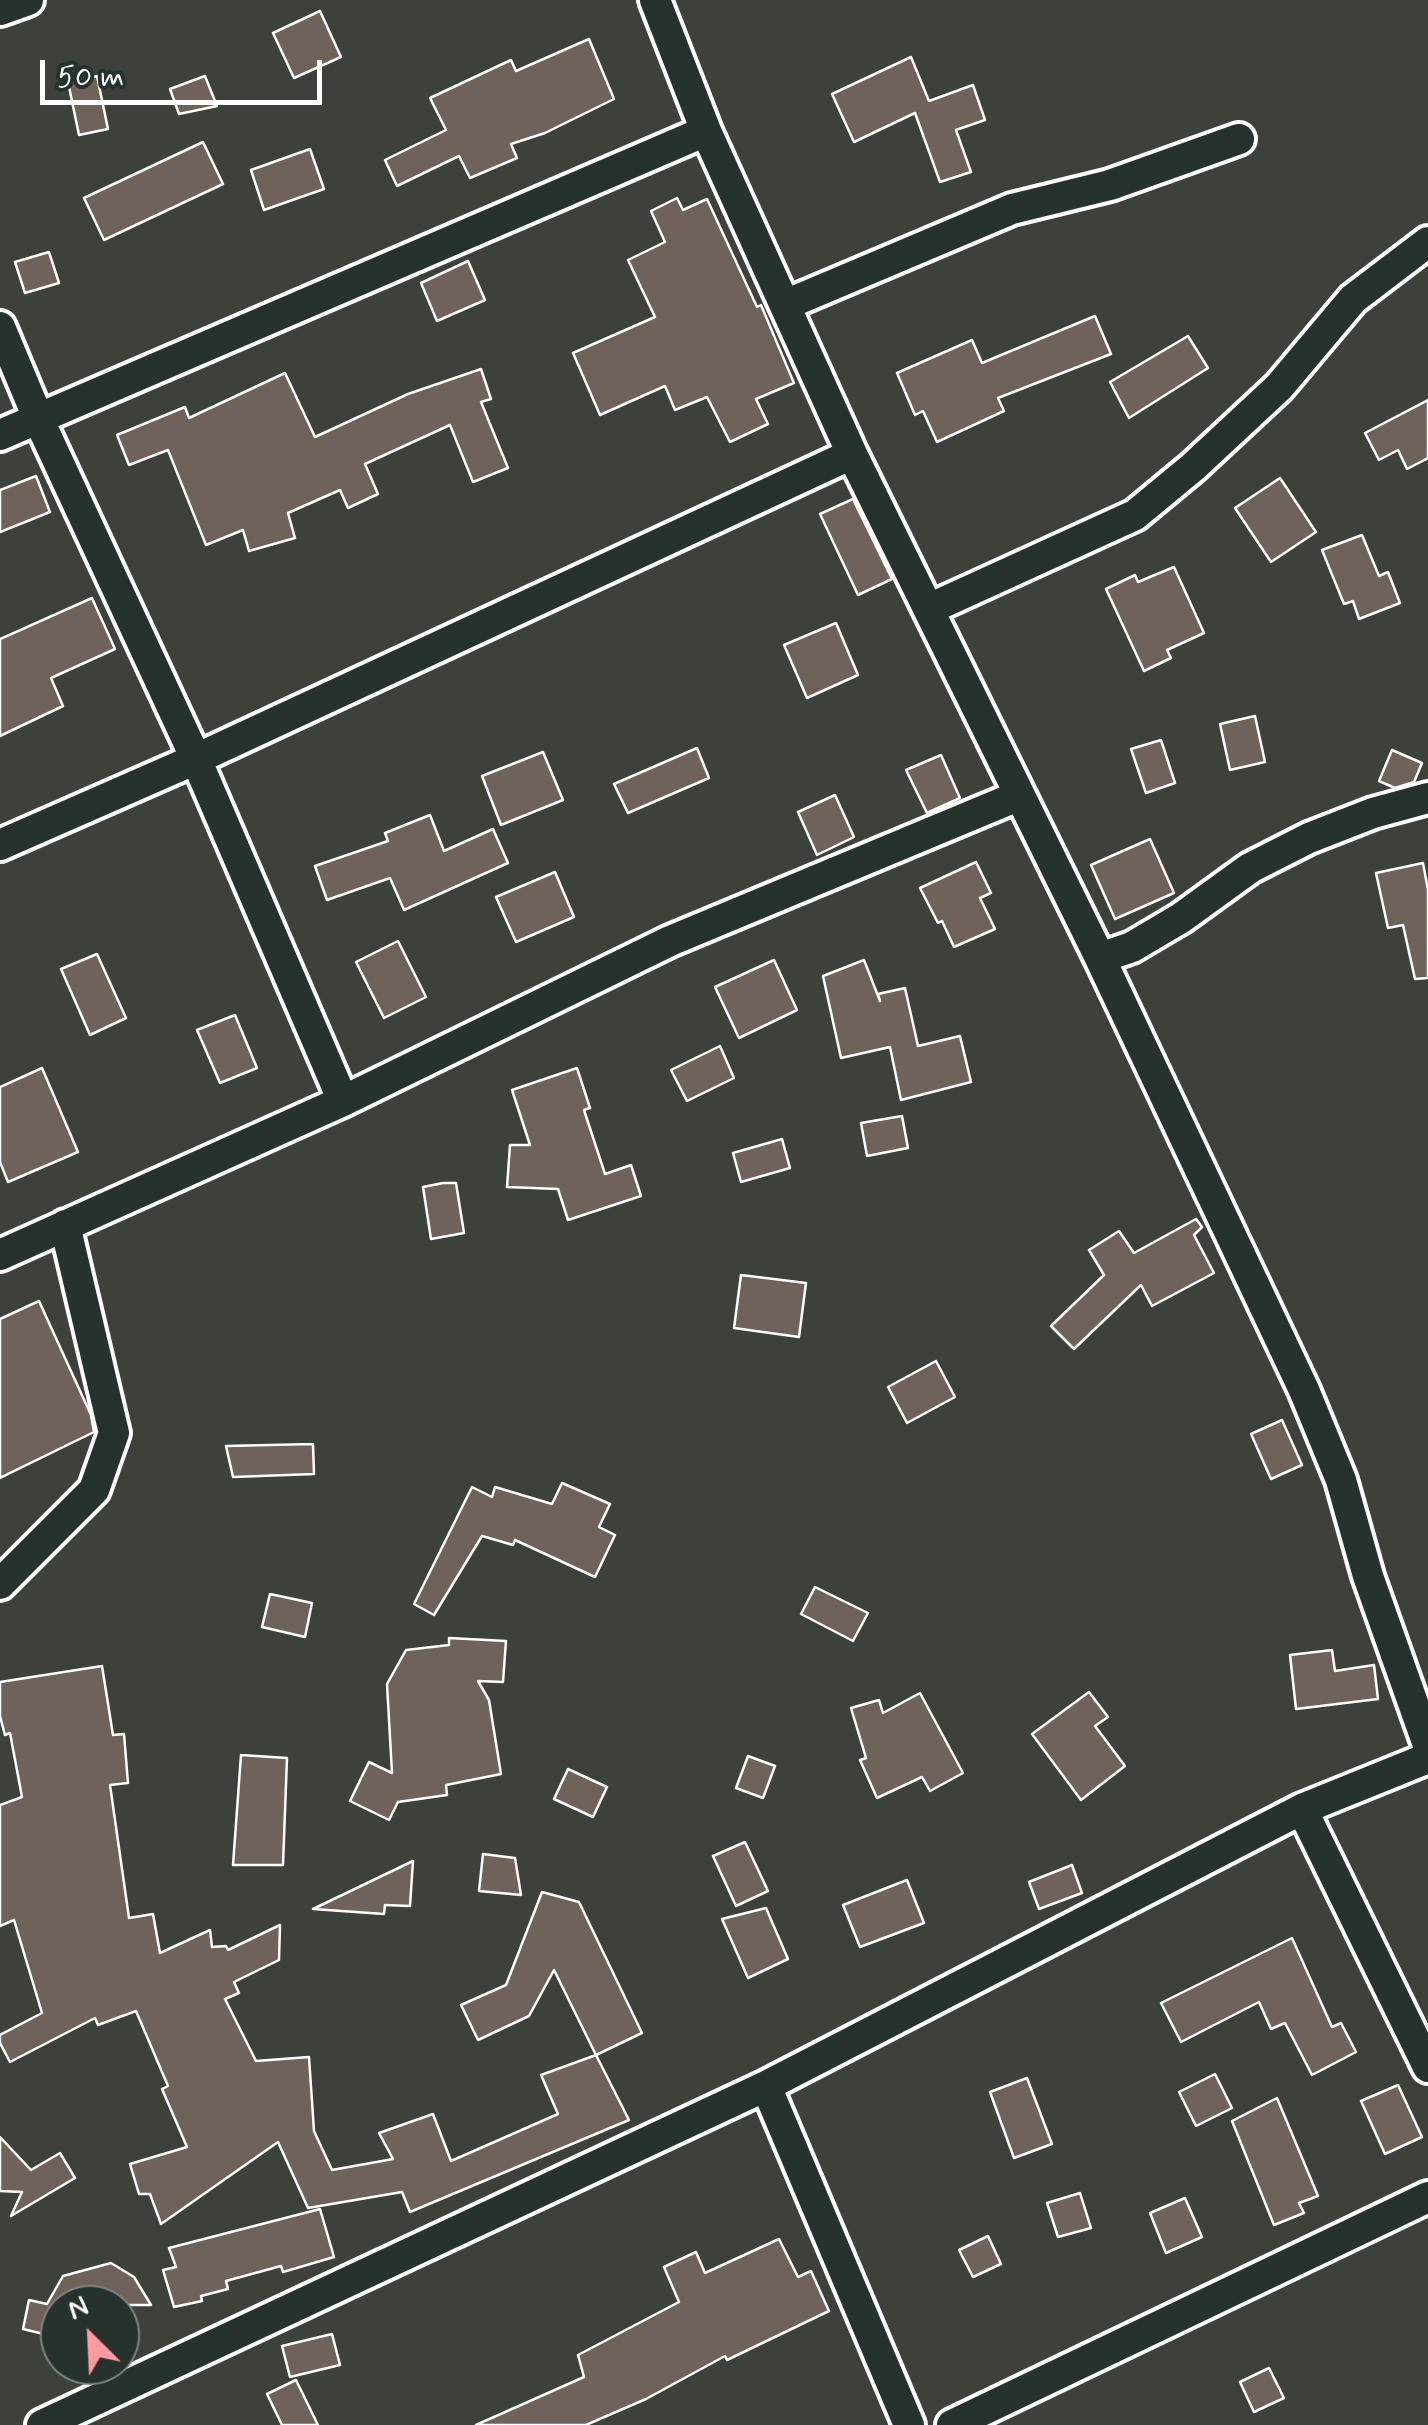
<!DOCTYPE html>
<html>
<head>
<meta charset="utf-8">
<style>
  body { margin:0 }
  #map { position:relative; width:1428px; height:2425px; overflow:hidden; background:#3c413a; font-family:Mynerve,sans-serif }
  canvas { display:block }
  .north { position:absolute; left:40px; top:2285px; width:100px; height:100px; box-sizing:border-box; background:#26332d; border:2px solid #7d8581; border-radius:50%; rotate:336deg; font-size:28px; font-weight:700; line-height:40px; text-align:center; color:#fff }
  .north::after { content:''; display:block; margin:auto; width:35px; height:45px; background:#ff9aa2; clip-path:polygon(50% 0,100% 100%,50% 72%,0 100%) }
  .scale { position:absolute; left:40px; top:60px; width:282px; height:45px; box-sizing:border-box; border:5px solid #fff; border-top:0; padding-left:12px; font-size:30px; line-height:35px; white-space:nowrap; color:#fff; -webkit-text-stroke:8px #26332d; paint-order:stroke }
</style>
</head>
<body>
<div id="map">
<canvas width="1428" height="2425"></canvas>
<div class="north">N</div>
<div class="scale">50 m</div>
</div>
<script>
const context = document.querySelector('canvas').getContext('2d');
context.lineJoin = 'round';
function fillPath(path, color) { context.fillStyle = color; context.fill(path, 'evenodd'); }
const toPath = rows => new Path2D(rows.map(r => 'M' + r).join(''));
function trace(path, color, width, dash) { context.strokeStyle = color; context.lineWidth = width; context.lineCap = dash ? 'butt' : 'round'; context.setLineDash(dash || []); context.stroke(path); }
const building = toPath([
  [320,11,341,57,294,78,273,33,320,11],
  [589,39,614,99,545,133,511,144,517,158,470,178,459,156,397,186,385,160,446,130,430,98,511,60,516,71,589,39],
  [911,57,929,101,973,85,985,120,956,130,971,172,940,182,915,113,854,142,832,94,911,57],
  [97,76,108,129,79,135,68,82,97,76],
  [205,76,217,106,179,114,170,89,205,76],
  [203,142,223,184,104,240,84,198,203,142],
  [310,149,324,189,264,210,251,170,310,149],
  [677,198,683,210,707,199,757,307,761,305,794,383,756,399,768,424,730,442,707,397,675,410,665,386,600,415,573,353,655,317,628,260,665,242,651,211,677,198],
  [49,252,59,283,25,293,15,262,49,252],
  [468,261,485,300,437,321,421,283,468,261],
  [1095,316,1111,354,998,398,1004,411,937,442,923,411,915,415,897,373,972,340,982,363,1095,316],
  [1188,336,1208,368,1129,418,1110,382,1188,336],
  [481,369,491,399,481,402,508,468,473,482,450,425,365,464,378,494,348,508,340,490,288,513,295,538,249,551,243,530,206,545,168,450,129,465,117,435,185,407,189,418,285,373,315,437,408,394,481,369],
  [1428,400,1428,458,1407,469,1398,450,1379,460,1365,433,1428,400],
  [36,476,50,512,0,532,0,490,36,476],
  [1280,478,1316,532,1271,562,1235,508,1280,478],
  [853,499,892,579,858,595,820,514,853,499],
  [1362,535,1379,576,1388,572,1400,603,1359,619,1353,601,1344,604,1322,550,1362,535],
  [1174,567,1204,633,1167,650,1171,658,1144,671,1106,589,1135,575,1138,582,1174,567],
  [92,598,115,649,51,678,63,706,0,736,0,639,92,598],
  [836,623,858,675,807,698,784,645,836,623],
  [1255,716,1265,762,1230,770,1220,724,1255,716],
  [1161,740,1175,783,1146,793,1131,749,1161,740],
  [697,748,709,778,628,813,614,784,697,748],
  [1392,750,1422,763,1414,782,1395,788,1379,781,1392,750],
  [543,752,563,800,501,825,482,776,543,752],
  [941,755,960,798,927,813,906,770,941,755],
  [835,795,854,837,817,855,798,812,835,795],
  [430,815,444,851,493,829,508,863,404,910,390,878,327,900,315,866,388,841,385,833,430,815],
  [1150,839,1174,893,1115,919,1091,865,1150,839],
  [976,862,991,893,980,898,995,929,954,947,942,921,938,923,920,888,976,862],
  [1423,863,1428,890,1428,978,1415,979,1403,925,1388,928,1376,873,1423,863],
  [555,872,574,917,516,942,496,897,555,872],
  [398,941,426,997,384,1018,356,962,398,941],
  [97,954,126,1018,90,1035,61,969,97,954],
  [774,960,797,1010,739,1038,715,987,774,960],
  [864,960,880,1001,878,994,905,988,918,1046,960,1036,971,1082,901,1100,890,1047,841,1058,823,976,864,960],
  [235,1015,257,1068,220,1083,197,1030,235,1015],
  [720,1046,734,1078,687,1101,671,1070,720,1046],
  [42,1068,78,1152,8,1182,0,1162,0,1087,42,1068],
  [577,1068,590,1108,584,1110,605,1174,631,1165,641,1196,568,1220,558,1189,507,1187,510,1145,530,1145,512,1090,577,1068],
  [902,1116,908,1148,867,1156,861,1123,902,1116],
  [782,1139,790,1168,741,1182,733,1153,782,1139],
  [443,1183,456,1183,464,1233,431,1239,423,1187,443,1183],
  [1196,1219,1202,1227,1194,1235,1214,1273,1152,1306,1141,1285,1074,1349,1051,1326,1104,1275,1089,1250,1119,1231,1134,1253,1196,1219],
  [741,1275,806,1283,799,1337,734,1328,741,1275],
  [39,1301,91,1415,94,1432,0,1478,0,1319,39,1301],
  [936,1361,955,1397,907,1423,888,1387,936,1361],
  [1282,1420,1302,1465,1271,1479,1251,1434,1282,1420],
  [313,1444,314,1474,233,1477,226,1446,313,1444],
  [562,1483,610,1504,599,1527,615,1535,595,1577,515,1540,513,1545,482,1536,434,1615,414,1604,472,1487,492,1497,495,1487,552,1504,562,1483],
  [815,1587,868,1613,853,1641,801,1614,815,1587],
  [270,1594,312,1603,305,1637,262,1627,270,1594],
  [449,1638,506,1641,503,1682,478,1681,489,1700,501,1774,446,1785,447,1795,398,1802,389,1820,350,1801,369,1762,392,1773,387,1684,406,1650,449,1645,449,1638],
  [1332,1650,1335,1671,1374,1665,1378,1699,1296,1709,1290,1655,1332,1650],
  [102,1666,113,1735,124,1734,128,1783,110,1785,129,1918,153,1914,160,1953,210,1930,212,1947,226,1946,228,1950,280,1925,279,1960,234,1982,239,1993,225,1999,256,2061,309,2057,314,2131,332,2170,393,2159,379,2133,433,2114,451,2161,558,2114,541,2075,596,2055,629,2120,410,2212,402,2192,308,2208,278,2142,161,2224,150,2194,139,2194,130,2164,187,2147,162,2089,168,2086,136,2011,98,2025,95,2018,10,2062,0,2043,0,2035,42,2013,14,1920,0,1926,0,1805,22,1797,10,1733,5,1735,0,1716,0,1682,102,1666],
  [1089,1692,1108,1717,1095,1726,1125,1766,1081,1800,1032,1734,1089,1692],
  [920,1693,963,1773,930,1791,922,1777,877,1798,860,1760,866,1758,851,1708,879,1700,883,1713,920,1693],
  [241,1755,287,1758,283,1865,233,1865,241,1755],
  [748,1756,775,1766,763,1798,736,1788,748,1756],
  [568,1769,607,1787,593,1817,554,1799,568,1769],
  [745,1842,768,1891,736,1906,713,1856,745,1842],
  [483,1854,515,1858,521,1895,479,1891,483,1854],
  [413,1861,410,1906,385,1905,384,1914,313,1909,413,1861],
  [1072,1865,1082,1893,1039,1909,1029,1882,1072,1865],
  [907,1880,924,1923,860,1947,843,1905,907,1880],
  [542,1892,579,1902,642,2033,596,2055,554,1970,529,2016,478,2040,461,2005,506,1985,542,1892],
  [766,1908,788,1959,748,1978,722,1919,766,1908],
  [1292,1938,1332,2027,1341,2023,1356,2052,1312,2075,1285,2023,1271,2029,1259,2002,1181,2042,1161,2003,1292,1938],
  [1215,2074,1232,2108,1196,2126,1179,2092,1215,2074],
  [1027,2078,1052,2144,1014,2158,990,2092,1027,2078],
  [1398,2085,1422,2137,1385,2154,1361,2101,1398,2085],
  [1277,2098,1318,2196,1299,2203,1304,2213,1274,2225,1232,2121,1277,2098],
  [0,2137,31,2170,60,2153,75,2178,11,2216,22,2192,0,2191,0,2137],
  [1080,2193,1091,2228,1058,2237,1047,2203,1080,2193],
  [1185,2198,1202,2237,1166,2253,1150,2213,1185,2198],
  [320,2209,334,2257,283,2272,281,2266,226,2281,228,2289,201,2296,202,2301,174,2307,163,2270,176,2267,169,2248,320,2209],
  [988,2236,1001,2264,973,2277,959,2250,988,2236],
  [779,2239,798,2277,811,2271,829,2311,727,2360,725,2356,646,2399,586,2425,476,2425,584,2377,578,2355,679,2302,664,2267,696,2252,705,2273,779,2239],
  [111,2263,134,2277,151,2305,53,2305,60,2307,60,2338,23,2329,29,2300,47,2304,63,2276,111,2263],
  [332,2334,340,2365,290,2377,282,2346,332,2334],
  [1269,2368,1284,2398,1254,2412,1240,2382,1269,2368],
  [296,2380,318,2425,282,2425,267,2394,296,2380]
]);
const street = toPath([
  [655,0,706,131,852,454,1100,958,1132,947,1181,918,1250,868,1309,838,1373,813,1428,798],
  [0,10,28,0],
  [785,305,1012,209,1110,185,1239,139],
  [0,327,38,418,196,759,343,1101],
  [0,435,706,131],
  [929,609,1135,515,1193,467,1279,387,1353,299,1428,242],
  [0,845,196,759,852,454],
  [1100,958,1304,1390,1341,1480,1368,1576,1428,1745],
  [0,1255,343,1101,670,941,1018,796],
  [0,1584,94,1490,114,1433,65,1225],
  [1302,1809,1428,2067],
  [766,2086,909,2425],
  [42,2425,766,2086,1302,1809,1428,1758],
  [952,2425,1428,2197]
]);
fillPath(building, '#6e625a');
trace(building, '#fff', 2.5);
trace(street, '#fff', 38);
trace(street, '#26332d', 30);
</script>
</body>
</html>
